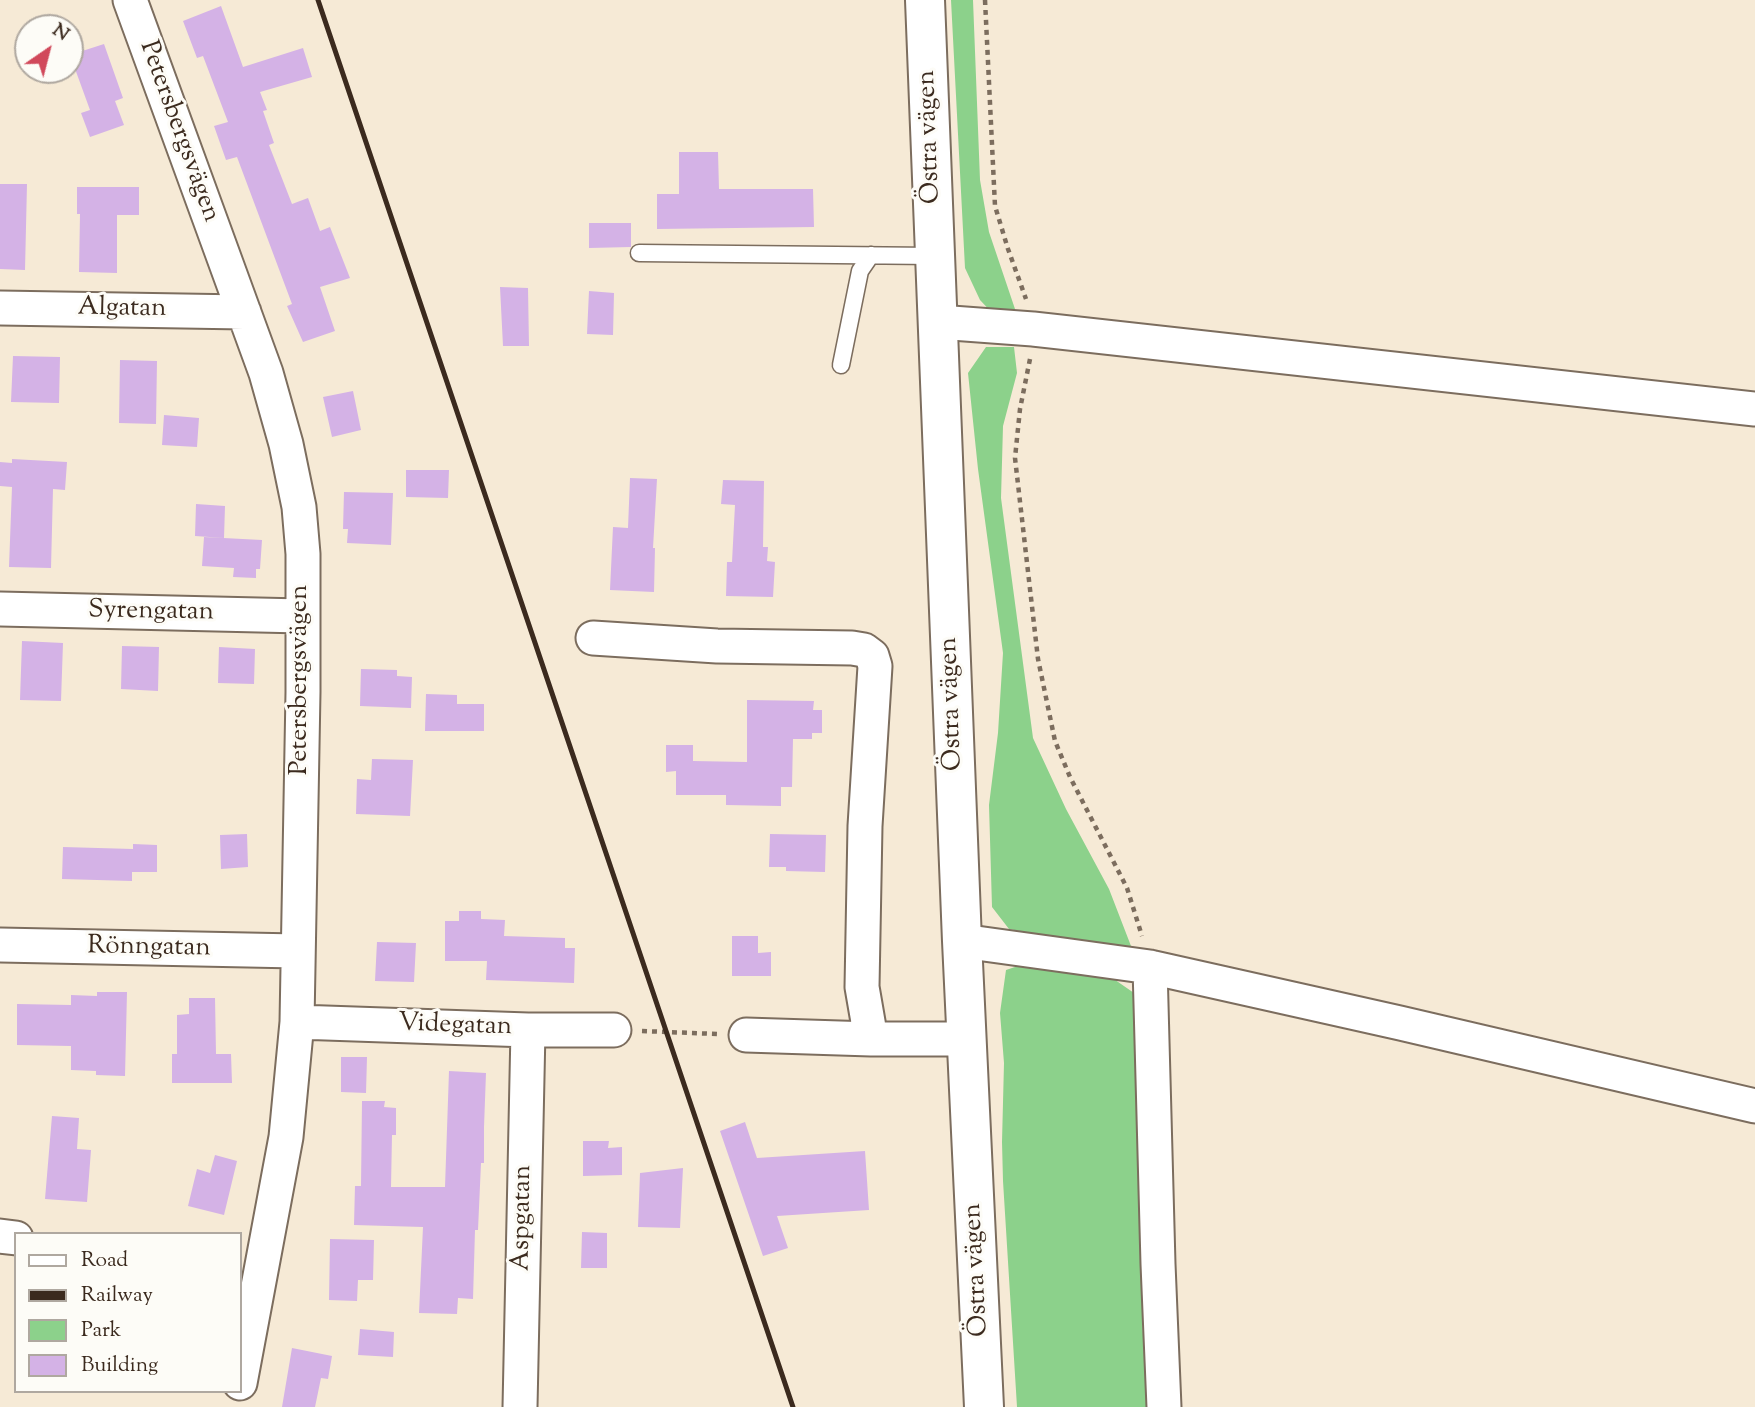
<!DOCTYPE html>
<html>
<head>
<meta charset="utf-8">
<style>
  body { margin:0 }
  #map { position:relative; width:1755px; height:1407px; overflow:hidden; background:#f6ead6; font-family:"Sorts Mill Goudy",serif }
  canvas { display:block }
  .legend { position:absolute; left:14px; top:1232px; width:228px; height:161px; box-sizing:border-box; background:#fdfcf7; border:2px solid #afa8a0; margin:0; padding:9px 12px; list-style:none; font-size:21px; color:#3b2a1e }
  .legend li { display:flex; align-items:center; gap:14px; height:35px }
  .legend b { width:35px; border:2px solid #afa8a0 }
  .north { position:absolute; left:14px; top:14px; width:70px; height:70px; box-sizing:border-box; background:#fdfcf7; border:2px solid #afa8a0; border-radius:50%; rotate:35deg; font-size:19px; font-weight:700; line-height:28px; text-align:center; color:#3b2a1e }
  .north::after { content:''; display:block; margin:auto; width:24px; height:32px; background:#d1495b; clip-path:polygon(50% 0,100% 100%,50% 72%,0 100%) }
</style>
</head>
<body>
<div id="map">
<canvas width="1755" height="1407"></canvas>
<ul class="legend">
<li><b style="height:9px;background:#fff"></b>Road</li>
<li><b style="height:9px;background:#3b2a1e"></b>Railway</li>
<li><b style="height:19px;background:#8cd18b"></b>Park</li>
<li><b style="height:19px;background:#d4b2e6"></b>Building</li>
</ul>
<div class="north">N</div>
</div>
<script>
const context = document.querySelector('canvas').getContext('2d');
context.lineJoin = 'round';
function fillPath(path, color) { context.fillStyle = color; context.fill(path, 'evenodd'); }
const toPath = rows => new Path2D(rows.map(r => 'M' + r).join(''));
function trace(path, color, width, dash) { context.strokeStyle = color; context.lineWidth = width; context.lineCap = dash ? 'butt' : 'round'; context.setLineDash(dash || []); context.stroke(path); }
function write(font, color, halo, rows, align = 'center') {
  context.font = font + ' "Sorts Mill Goudy",serif'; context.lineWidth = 6; context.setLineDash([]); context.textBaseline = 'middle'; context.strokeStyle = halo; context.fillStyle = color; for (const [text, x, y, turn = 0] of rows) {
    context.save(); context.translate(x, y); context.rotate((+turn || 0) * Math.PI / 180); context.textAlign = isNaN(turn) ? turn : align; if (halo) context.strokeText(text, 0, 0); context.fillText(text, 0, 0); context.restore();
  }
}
const green = toPath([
  [951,0,973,0,980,180,989,232,1015,309,1014,319,995,316,980,300,965,268],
  [986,347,1014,347,1017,373,1003,426,1001,498,1033,738,1066,809,1109,889,1131,946,1101,946,1009,929,992,907,989,805,998,733,1003,653,978,469,968,373],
  [1045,957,1108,975,1134,993,1146,1190,1142,1317,1147,1407,1017,1407,1003,1181,1002,1142,1004,1063,1000,1013,1006,970]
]);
const building = toPath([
  [221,6,243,67,303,48,312,77,260,92,267,110,263,111,274,143,269,145,292,204,308,198,320,231,330,227,350,278,320,287,335,331,303,342,287,306,292,304,237,157,226,160,214,126,228,122,203,56,197,58,183,21],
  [104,44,123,98,115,101,124,125,90,137,81,113,90,110,70,55],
  [679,152,718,152,719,189,813,189,814,227,657,229,657,194,679,194],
  [0,184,27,184,25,270,0,269],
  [77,187,139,187,139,215,117,215,117,273,79,272,80,214,77,214],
  [589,223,631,223,631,247,589,248],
  [500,287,528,288,529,346,503,346],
  [589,291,614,293,613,335,587,334],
  [13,356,60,357,59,403,11,402],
  [120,360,157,361,156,424,119,423],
  [353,391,361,430,332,437,323,397],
  [164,415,199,418,197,447,162,445],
  [12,459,67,462,65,490,53,489,51,568,9,567,12,487,0,486,0,462,12,463],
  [406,470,449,470,448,498,406,497],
  [630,478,657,479,653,548,655,548,654,592,610,590,613,527,628,528],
  [723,480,764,481,763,547,768,547,767,561,775,562,773,597,726,596,727,562,732,562,735,505,721,504],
  [344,492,393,493,391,545,347,543,348,529,343,529],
  [196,504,225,506,224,538,195,536],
  [204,537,262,540,260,569,256,569,256,578,233,577,234,568,202,566],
  [22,641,63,643,61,701,20,700],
  [122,646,159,647,158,691,121,689],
  [219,647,255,649,254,684,218,683],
  [361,669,397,670,397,676,412,677,411,708,360,706],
  [426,694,457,695,457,704,484,704,484,731,425,731],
  [747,700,814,701,813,710,822,710,822,733,812,733,812,739,793,739,792,787,781,787,781,806,726,805,726,795,676,795,676,771,666,772,666,745,693,745,693,761,747,762],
  [372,759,413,760,410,816,356,814,357,779,371,780],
  [247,834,248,867,221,869,220,835],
  [770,834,826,835,825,872,786,871,786,867,769,867],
  [133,844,157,845,157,872,132,872,132,881,62,879,63,847,133,849],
  [459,911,481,911,481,919,505,920,504,936,565,938,565,948,575,948,574,983,486,980,487,961,445,961,445,921,459,921],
  [732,936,758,936,758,953,771,952,771,976,732,976],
  [377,942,416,943,414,982,375,981],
  [97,992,127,992,125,1076,96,1075,96,1071,71,1070,71,1046,17,1045,17,1004,71,1005,71,995,97,996],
  [189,998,215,998,216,1054,231,1054,232,1083,172,1083,172,1054,177,1054,177,1015,189,1014],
  [341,1057,367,1057,366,1093,341,1092],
  [449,1071,486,1073,484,1127,484,1163,481,1163,478,1230,475,1230,473,1299,458,1298,457,1314,419,1313,423,1227,354,1225,355,1186,361,1186,362,1101,385,1101,384,1107,396,1108,396,1135,392,1135,391,1187,445,1187],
  [52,1116,79,1118,77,1149,91,1150,87,1202,45,1199],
  [745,1122,757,1158,865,1151,869,1210,777,1216,788,1248,763,1256,720,1131],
  [583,1141,609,1141,608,1148,622,1147,622,1175,583,1176],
  [215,1155,237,1161,224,1215,188,1206,197,1169,210,1173],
  [683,1168,680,1228,638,1227,640,1173],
  [582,1232,607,1233,607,1268,581,1268],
  [330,1239,374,1240,373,1280,358,1280,357,1301,329,1300],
  [360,1329,394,1332,393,1357,358,1355],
  [292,1348,332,1356,328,1379,321,1378,315,1407,282,1407]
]);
const path = toPath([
  [985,0,995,206,1008,249,1026,299],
  [1030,359,1020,409,1015,458,1038,659,1055,741,1070,777,1127,888,1142,936],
  [642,1031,717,1034]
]);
const service = toPath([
  [639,253,934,256],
  [841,365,860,271,871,255]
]);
const minor = toPath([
  [130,0,266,373,286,444,299,507,303,554,303,692,297,1022,286,1137,240,1383],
  [0,308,244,312],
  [938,322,1033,329,1755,409],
  [0,609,302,616],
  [593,638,717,646,852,648,864,650,872,656,875,666,865,826,862,987,871,1039],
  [962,941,1150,967,1400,1023,1755,1106],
  [0,945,297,951],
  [1150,967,1158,1264,1164,1407],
  [297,1022,528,1030,614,1030],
  [746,1035,871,1039,967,1039],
  [0,1236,16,1238],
  [520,1407,528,1030]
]);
const tertiary = toPath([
  [925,0,962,941,984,1407]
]);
const rail = toPath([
  [318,0,793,1407]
]);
const streetNames = [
  ["Petersbergsvägen",178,132,70],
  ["Östra vägen",931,137,-92],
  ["Algatan",122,310,1],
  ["Syrengatan",151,613,1],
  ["Petersbergsvägen",302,680,-90],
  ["Östra vägen",953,704,-92],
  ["Rönngatan",149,949,1],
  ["Videgatan",455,1027,2],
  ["Aspgatan",524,1218,-89],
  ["Östra vägen",978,1270,-93]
];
fillPath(green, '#8cd18b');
fillPath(building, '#d4b2e6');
trace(service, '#7c6d5e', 19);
trace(minor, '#7c6d5e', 37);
trace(tertiary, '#7c6d5e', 42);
trace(path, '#7c6d5e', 4.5, [5, 5]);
trace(service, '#fff', 16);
trace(minor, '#fff', 33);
trace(tertiary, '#fff', 38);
trace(rail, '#3b2a1e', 5);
write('26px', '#3b2a1e', '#fdfcf7', streetNames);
</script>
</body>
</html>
